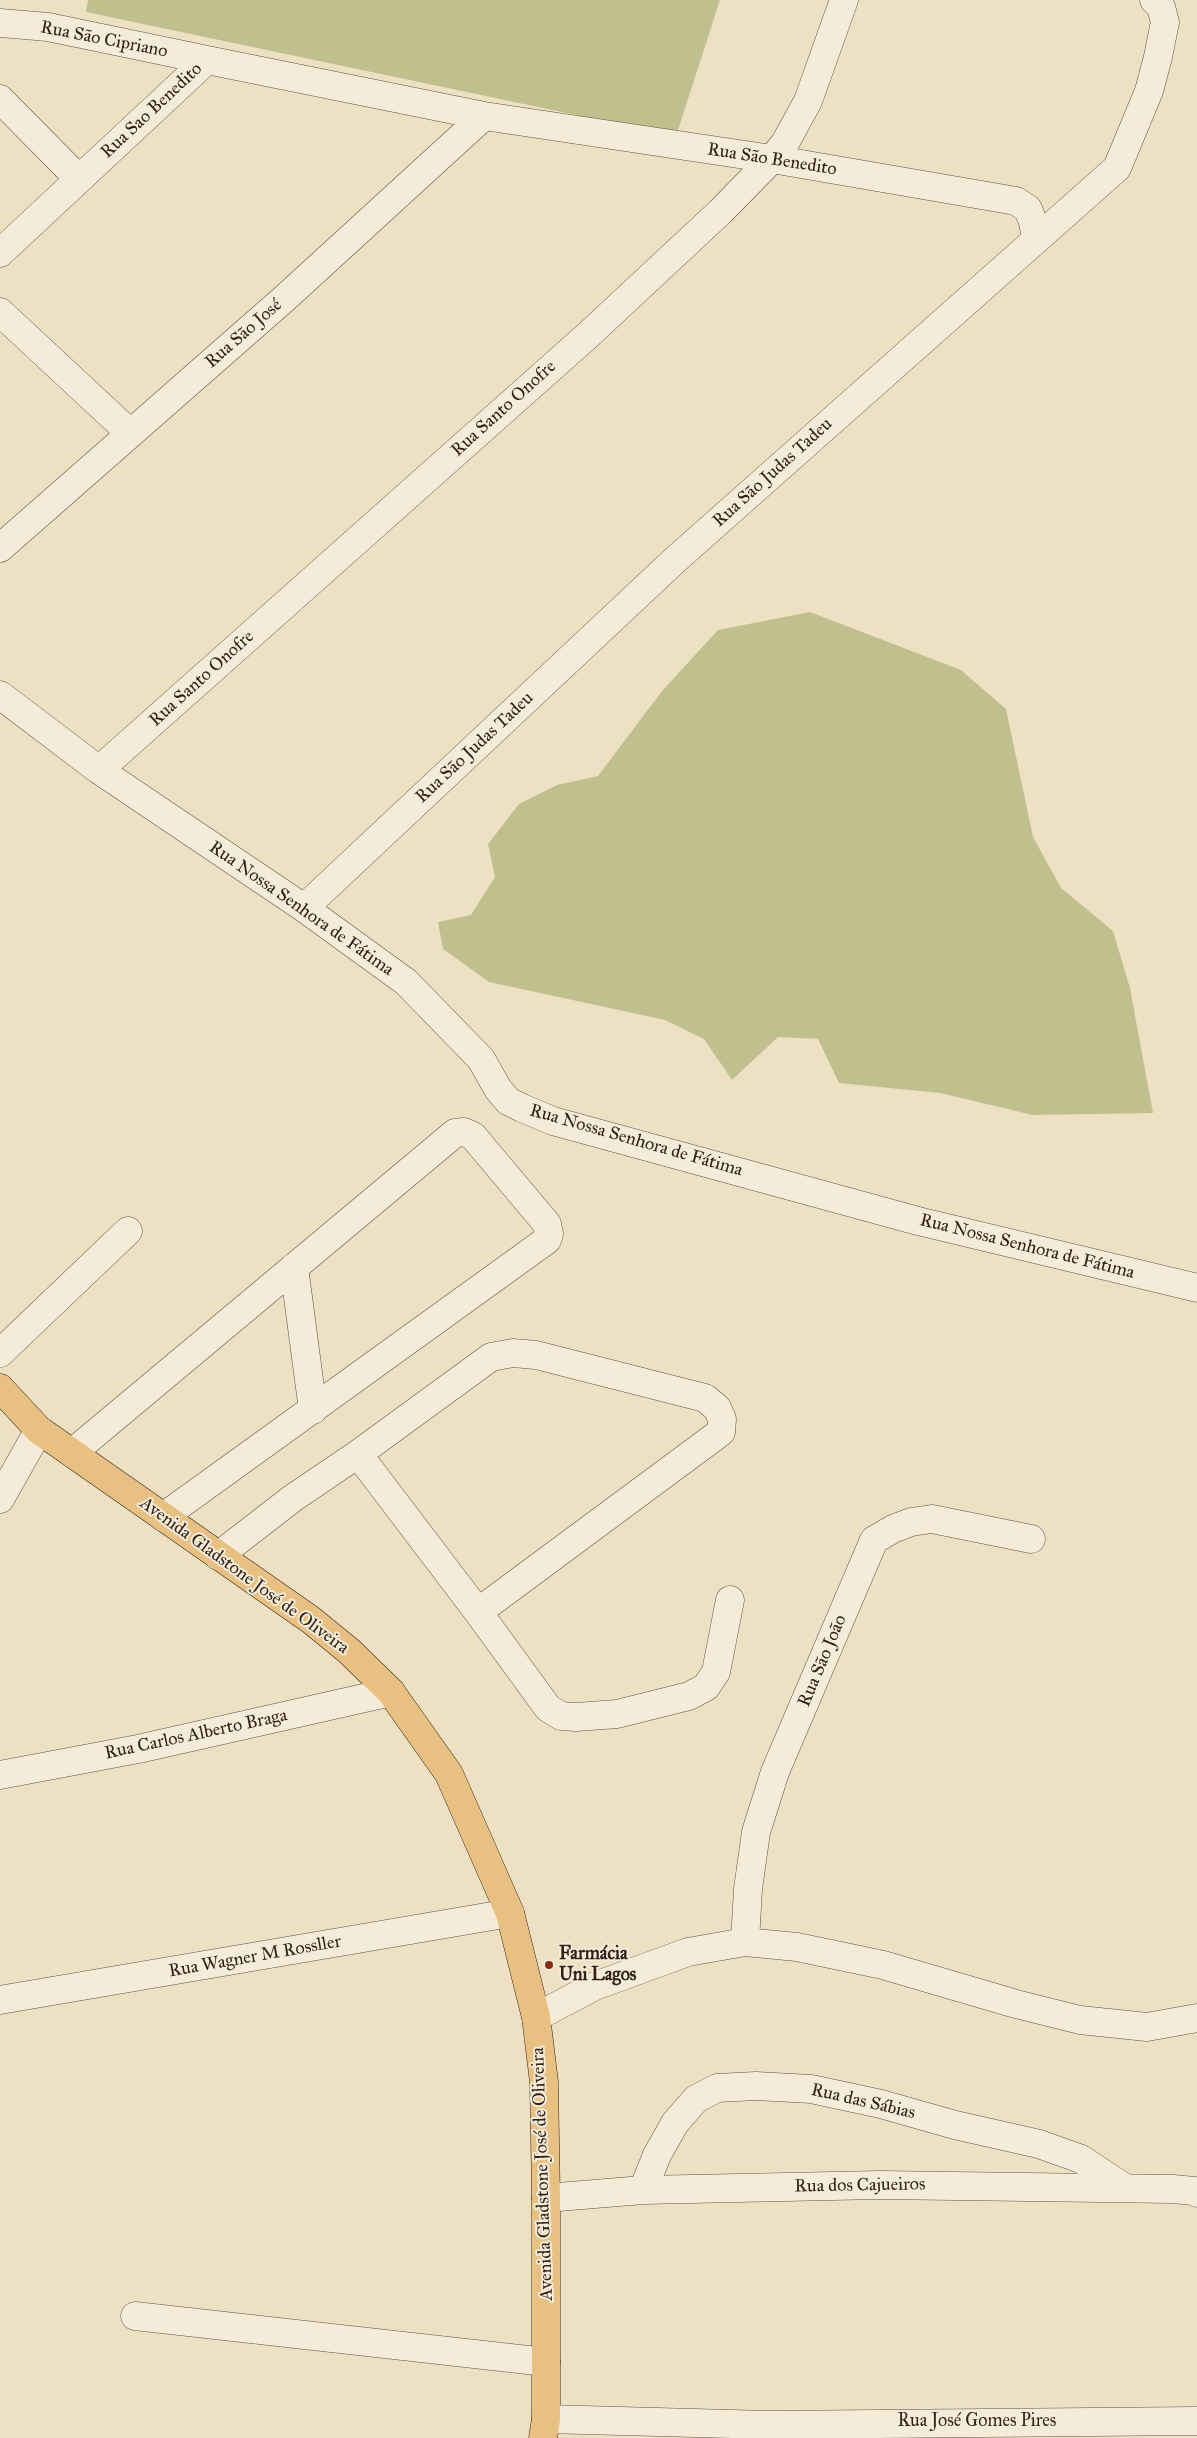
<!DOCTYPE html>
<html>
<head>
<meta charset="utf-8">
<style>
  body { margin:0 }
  canvas { display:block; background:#eee0c3 }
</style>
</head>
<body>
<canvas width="1197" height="2438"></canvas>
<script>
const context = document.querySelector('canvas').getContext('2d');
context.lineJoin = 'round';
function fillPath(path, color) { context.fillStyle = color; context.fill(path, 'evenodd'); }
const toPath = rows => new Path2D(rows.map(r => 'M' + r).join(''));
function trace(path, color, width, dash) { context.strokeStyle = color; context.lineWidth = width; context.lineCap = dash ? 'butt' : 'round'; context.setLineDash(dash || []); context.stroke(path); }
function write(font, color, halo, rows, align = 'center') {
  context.font = font + ' "IM FELL Great Primer",serif'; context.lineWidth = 4; context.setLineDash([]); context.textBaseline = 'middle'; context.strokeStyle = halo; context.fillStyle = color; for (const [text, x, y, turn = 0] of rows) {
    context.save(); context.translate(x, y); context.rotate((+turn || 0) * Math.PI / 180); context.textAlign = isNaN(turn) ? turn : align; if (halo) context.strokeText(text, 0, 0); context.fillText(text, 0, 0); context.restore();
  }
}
const green = toPath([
  [88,0,720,0,676,136,86,12],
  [810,612,961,670,1006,709,1033,837,1061,888,1113,931,1130,988,1153,1113,1033,1115,940,1093,839,1083,818,1039,778,1037,732,1080,704,1039,665,1020,489,982,443,949,438,922,471,915,495,877,488,844,519,804,557,785,598,776,662,691,718,630]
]);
const minor = toPath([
  [0,23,48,27,207,60],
  [0,99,79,179],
  [0,253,207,60,484,116,772,159,1016,201,1028,209,1033,222,1036,238],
  [0,312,130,433],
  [0,548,285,298,484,116],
  [0,695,99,770,304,908,406,982,481,1059,498,1089,508,1101,522,1108,553,1121,918,1221,1197,1288],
  [99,770,587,336,720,212,772,159,785,143,808,101,844,0],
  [304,908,675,560,1117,168,1149,91,1158,57,1165,22,1161,7,1154,0],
  [294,1267,313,1410],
  [0,1353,128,1231],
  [72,1453,455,1133,464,1132,473,1136,547,1224,549,1234,547,1240,163,1517],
  [358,1454,478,1612],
  [0,1499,39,1430],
  [218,1556,293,1498,358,1454,491,1357,513,1353,536,1355,705,1398,717,1408,722,1419,721,1432,478,1612,548,1708,561,1716,576,1717,617,1714,689,1696,706,1687,716,1672,730,1600],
  [0,1775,138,1749,391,1692],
  [745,1942,748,1889,756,1832,775,1772,874,1540,893,1529,911,1522,932,1519,1031,1539],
  [0,2000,510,1913],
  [536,2017,595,1986,688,1952,745,1942,797,1947,883,1965,1016,2004,1080,2020,1147,2027,1197,2018],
  [643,2190,657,2155,675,2123,696,2099,717,2088,756,2086,811,2089,881,2104,955,2125,1039,2144,1081,2159,1125,2188],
  [546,2198,643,2190,880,2185,1173,2189,1194,2191,1197,2193],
  [135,2316,546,2362],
  [546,2419,769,2425,1197,2421]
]);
const major = toPath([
  [0,1388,39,1430,311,1620,349,1651,391,1692,449,1774,510,1913,536,2017,544,2082,546,2198,546,2419,543,2438]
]);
const markers = [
  [549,1965,5,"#8f2418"]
];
const streetNames = [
  ["Rua São Cipriano",104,40,11],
  ["Rua Sao Benedito",152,111,-43],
  ["Rua São Benedito",772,160,9],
  ["Rua São José",244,334,-41],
  ["Rua Santo Onofre",504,409,-42],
  ["Rua São Judas Tadeu",773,473,-42],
  ["Rua Santo Onofre",202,679,-42],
  ["Rua São Judas Tadeu",475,748,-43],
  ["Rua Nossa Senhora de Fátima",301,909,35],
  ["Rua Nossa Senhora de Fátima",636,1141,16],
  ["Rua Nossa Senhora de Fátima",1027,1247,14],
  ["Avenida Gladstone José de Oliveira",244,1576,36],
  ["Rua São João",823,1661,-67],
  ["Rua Carlos Alberto Braga",196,1735,-12],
  ["Rua Wagner M Rossller",255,1957,-10],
  ["Rua das Sábias",863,2102,13],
  ["Avenida Gladstone José de Oliveira",543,2174,-92],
  ["Rua dos Cajueiros",860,2186,-1],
  ["Rua José Gomes Pires",977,2422]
];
const poiNames = [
  ["Farmácia",559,1955],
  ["Uni Lagos",559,1976]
];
fillPath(green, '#c0c08f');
trace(minor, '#605244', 29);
trace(major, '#312219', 29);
trace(minor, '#f4ebd8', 28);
trace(major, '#e7c082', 28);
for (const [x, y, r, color] of markers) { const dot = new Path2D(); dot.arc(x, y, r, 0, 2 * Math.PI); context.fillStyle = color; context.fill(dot); trace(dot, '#f4ebd8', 2); }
write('18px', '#312219', '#f4ebd8', streetNames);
write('bold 18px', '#312219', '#f4ebd8', poiNames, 'left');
</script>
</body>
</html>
